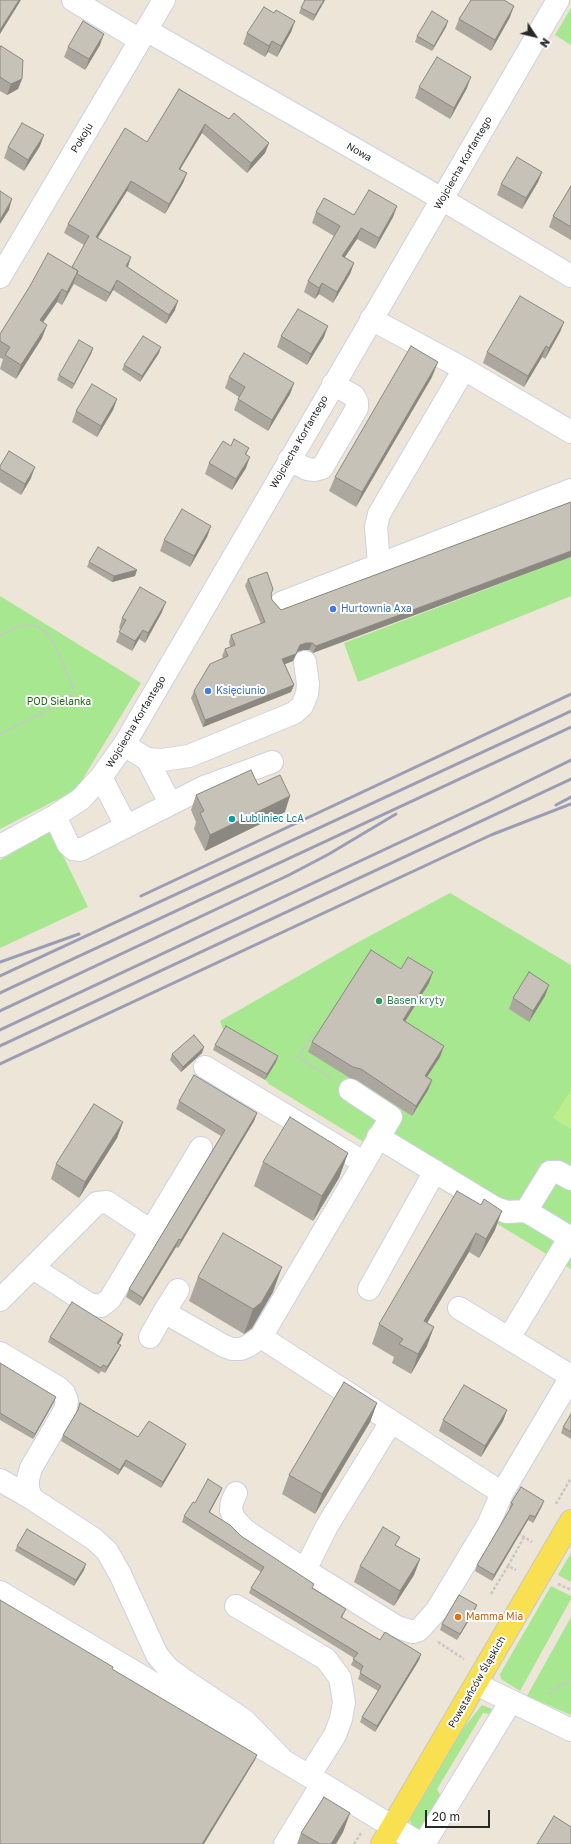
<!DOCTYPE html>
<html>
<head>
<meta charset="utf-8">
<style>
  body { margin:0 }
  #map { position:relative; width:571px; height:1844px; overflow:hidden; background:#ece5d8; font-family:"Golos Text",sans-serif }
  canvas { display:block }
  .north { position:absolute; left:515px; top:16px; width:40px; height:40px; -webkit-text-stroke:3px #fff; paint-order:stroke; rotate:125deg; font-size:11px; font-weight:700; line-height:16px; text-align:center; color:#282828 }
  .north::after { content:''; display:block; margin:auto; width:14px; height:18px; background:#282828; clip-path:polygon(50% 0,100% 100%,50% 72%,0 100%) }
  .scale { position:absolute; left:425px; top:1810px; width:65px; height:18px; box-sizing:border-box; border:2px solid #282828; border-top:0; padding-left:5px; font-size:12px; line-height:14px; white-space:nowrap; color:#282828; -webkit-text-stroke:3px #fff; paint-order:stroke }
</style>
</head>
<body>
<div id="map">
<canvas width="571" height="1844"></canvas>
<div class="north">N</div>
<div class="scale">20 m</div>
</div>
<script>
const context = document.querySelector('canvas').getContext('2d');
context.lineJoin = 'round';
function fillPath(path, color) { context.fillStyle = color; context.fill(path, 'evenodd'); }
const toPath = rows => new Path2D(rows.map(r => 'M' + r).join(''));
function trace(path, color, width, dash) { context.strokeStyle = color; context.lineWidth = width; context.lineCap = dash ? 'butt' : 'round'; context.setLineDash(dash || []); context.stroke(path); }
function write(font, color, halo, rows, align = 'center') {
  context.font = font + ' "Golos Text",sans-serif'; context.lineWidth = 4; context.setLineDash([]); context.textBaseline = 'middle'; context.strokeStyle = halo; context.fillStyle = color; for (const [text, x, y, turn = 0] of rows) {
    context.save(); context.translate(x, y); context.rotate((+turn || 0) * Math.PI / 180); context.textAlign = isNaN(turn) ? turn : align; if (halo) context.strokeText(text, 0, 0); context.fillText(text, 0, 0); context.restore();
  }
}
const green = toPath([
  [571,8,571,45,555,35],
  [571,557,571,596,358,682,344,643],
  [0,596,141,683,76,790,0,829],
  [51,831,88,907,0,948,0,860],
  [450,893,571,965,571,1269,269,1084,265,1079,275,1062,224,1032,220,1021,351,946],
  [571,1553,571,1582,558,1575],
  [551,1586,571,1596,571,1599,520,1691,501,1679,500,1674],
  [571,1617,571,1715,527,1696],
  [482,1705,492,1709,490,1714,483,1713,437,1789,440,1795,441,1804,424,1828,414,1829,409,1819,461,1731]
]);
const pitch = toPath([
  [571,1090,571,1129,553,1118]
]);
const path = toPath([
  [0,635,20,626,33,625,39,627,50,636,74,688,73,693,66,701,0,734],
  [312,1035,298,1057,332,1079],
  [556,1504,571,1478],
  [518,1533,532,1542],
  [508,1566,524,1537],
  [558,1584,571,1590],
  [491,1594,508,1566,516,1570],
  [438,1642,464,1659],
  [549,1694,571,1679],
  [354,1844,361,1833]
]);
const minor = toPath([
  [73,0,140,40],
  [146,30,423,188,571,276],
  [0,277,164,0],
  [371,319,464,369,571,432],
  [289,460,307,469,315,470,322,468,357,408,357,402,354,396,333,384],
  [379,564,376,527,379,514,464,369],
  [281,603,571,490],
  [124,745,147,759,162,760,189,756,294,713,302,706,307,694,308,684,305,662],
  [147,759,170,803],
  [101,777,126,826],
  [55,816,68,844,73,849,80,850,204,787,272,762],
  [0,846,55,816,81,799,101,777,124,745,558,0],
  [205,1067,363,1162],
  [350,1090,391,1117,261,1337,502,1493,571,1377],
  [378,1137,495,1208,507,1212,526,1211,571,1238],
  [526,1211,550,1172,558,1172,571,1179],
  [151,1231,201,1148],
  [369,1289,435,1171],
  [0,1300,97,1203,107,1202,151,1231,110,1299,101,1306,89,1304,33,1268],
  [459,1308,571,1376],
  [164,1312,178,1290],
  [150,1337,164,1312,224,1346,232,1349,241,1349,248,1346,261,1337],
  [509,1338,570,1237],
  [0,1353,59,1388,64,1393,67,1401,65,1410,31,1468,28,1479,28,1488,31,1498,94,1539,107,1551,120,1574,157,1655,168,1668,184,1680,244,1720,281,1758],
  [391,1422,327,1526,305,1570,397,1627,413,1632,419,1630,437,1610,488,1525,502,1493],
  [0,1480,31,1498],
  [236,1493,232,1502,231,1510,234,1518,239,1524,246,1531,305,1570],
  [0,1592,309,1776],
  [236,1606,326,1659,340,1678,344,1702,341,1719,335,1735,309,1776,421,1844],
  [476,1684,571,1730],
  [285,1844,322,1784],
  [424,1844,511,1701]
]);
const major = toPath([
  [382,1844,571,1521]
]);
const rail = toPath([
  [556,805,571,797],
  [141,896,571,694],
  [0,962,79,934],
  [0,976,571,711],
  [0,993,571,727],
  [0,1011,289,875,329,854,396,814],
  [0,1030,488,801,571,760],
  [0,1046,571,779],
  [0,1064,491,835,571,804]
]);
const wall = toPath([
  [325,0,313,21,299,13,301,8],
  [274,13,295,21,291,32,277,57,268,52,265,57,243,44,247,33],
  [510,17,491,51,455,29,459,19],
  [446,27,432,51,415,42,417,36],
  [100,45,85,70,64,57,68,47],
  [0,47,22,79,18,89,7,95,0,91],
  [419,87,467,88,450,119,415,98],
  [179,89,269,143,265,153,247,173,202,133,180,169,187,173,183,183,165,214,127,191,98,238,127,267,175,310,166,324,113,290,106,302,74,284,62,305,57,302,43,322,42,338,16,379,0,369,3,359,0,358,0,334,72,267,84,245,64,233,68,224,147,142],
  [40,146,24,171,4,158,8,147],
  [542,172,538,182,522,209,497,195,501,184],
  [571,186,571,240,549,227,553,216],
  [397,206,393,217,375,249,357,239,345,257,354,263,350,274,333,303,319,294,315,299,304,292,308,281,334,236,312,223,316,212,354,215],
  [564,322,560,332,545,359,542,357,524,387,483,363,487,352],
  [281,336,324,337,307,365,277,347],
  [93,348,91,354,72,389,57,380,59,375],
  [159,353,140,382,122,370,124,365],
  [229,377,294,383,290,394,268,431,234,410,239,397,225,388],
  [432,377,356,507,329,491,335,477],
  [117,399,113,410,97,437,72,422,76,411],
  [231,446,249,448,246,455,246,468,232,490,205,474,209,463],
  [0,466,31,478,21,495,0,482],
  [571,502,313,653,309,650,303,650,297,652,293,661,285,664,294,685,291,692,203,727,191,698,194,691,223,658,222,656,225,649,230,647,229,642,231,635,261,624,245,586,248,579,273,589,271,594,272,600,281,610],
  [211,526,207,537,190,567,160,551,164,540],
  [89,562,135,576,112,582,87,567],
  [162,612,145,643,139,639,132,651,116,642,121,629,119,628,122,618],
  [258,785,285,812,205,851,194,829,196,822,191,810,196,795],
  [401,969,429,983,405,1022,440,1057,427,1077,432,1080,428,1090,412,1116,357,1080,350,1078,308,1052,312,1042],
  [545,996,529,1022,509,1009,513,998],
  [215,1045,278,1056,276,1062,265,1080,213,1050],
  [202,1053,181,1072,170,1060,172,1054],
  [179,1101,257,1113,254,1121,178,1248,176,1247,140,1306,126,1297,129,1289,221,1136,176,1109],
  [123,1122,117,1138,79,1198,51,1179,56,1164],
  [348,1153,339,1178,313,1221,254,1186,263,1162],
  [481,1205,495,1230,479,1258,469,1252,427,1323,427,1346,411,1374,392,1363,394,1357,372,1344,379,1324],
  [198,1277,273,1292,252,1328,244,1334,189,1301],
  [123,1334,121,1340,118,1344,121,1345,118,1351,105,1373,101,1371,99,1374,48,1342,50,1337],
  [0,1363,54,1402,33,1439,0,1420],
  [80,1403,138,1437,186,1444,184,1449,161,1488,124,1466,118,1475,61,1441,63,1435,77,1412],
  [377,1403,370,1422,315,1514,282,1494,289,1475],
  [507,1410,503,1421,481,1457,439,1431,443,1420],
  [571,1414,571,1439,561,1433,563,1427],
  [220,1493,210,1512,241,1536,313,1588,346,1609,342,1618,380,1640,421,1654,419,1660,375,1732,360,1722,362,1717,378,1691,358,1679,361,1671,351,1665,354,1658,249,1593,251,1588,261,1572,182,1522,184,1516,195,1503],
  [511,1503,542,1506,533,1523,528,1520,492,1581,475,1571,477,1565,510,1509,509,1509],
  [17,1546,84,1570,74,1586,15,1551],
  [397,1546,420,1559,414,1575,394,1606,354,1582,360,1566],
  [475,1610,457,1640,440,1630,442,1624],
  [350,1813,343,1832,336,1844,297,1844,301,1833]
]);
const shadedWall = toPath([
  [19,0,21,0,0,34,0,30],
  [324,0,325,0,313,21,315,15],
  [514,6,510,17,491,51,495,40],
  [295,21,291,32,277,57,281,46],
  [448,21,446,27,432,51,434,46],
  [104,34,100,45,85,70,89,59],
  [272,41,268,52,265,57,269,46],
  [471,77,467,88,450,119,454,108],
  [22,79,18,89,7,95,11,84],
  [205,124,202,133,175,178,179,169],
  [44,135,40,146,24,171,28,160],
  [269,143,265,153,247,173,251,163],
  [542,172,538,182,522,209,526,198],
  [187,173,183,183,165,214,169,204],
  [131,181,127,191,92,246,96,237],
  [12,199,9,210,0,224,0,220],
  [397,206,393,217,375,249,379,238],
  [361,228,357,239,338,267,342,256],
  [131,257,128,267,122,276,126,266],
  [354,263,350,274,333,303,337,292],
  [78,271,73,284,62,305,67,292],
  [117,280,113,290,106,302,110,293],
  [322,283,319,294,315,299,319,288],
  [62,289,57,302,35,334,40,320],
  [178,301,175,310,166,324,169,315],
  [564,322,560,332,545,359,549,348],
  [47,325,42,338,16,379,21,365],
  [328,326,324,337,307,365,311,354],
  [546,346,542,357,524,387,528,376],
  [161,347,159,353,140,382,142,376],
  [93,348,91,354,72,389,74,384],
  [438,362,432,377,356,507,362,492],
  [294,383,290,394,268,431,272,420],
  [117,399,113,410,97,437,101,426],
  [250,457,246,468,232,490,236,479],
  [35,467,31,478,21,495,25,484],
  [211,526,207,537,190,567,194,556],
  [571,551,571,557,313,653,316,646],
  [137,570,135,576,112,582,114,576],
  [166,602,162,612,145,643,148,633],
  [143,630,139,639,132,651,135,641],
  [306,643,312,643,309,650,303,650,297,652,293,661,280,666,282,659,300,645],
  [294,685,291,692,203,727,205,720],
  [290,796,285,812,205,851,210,835],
  [433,972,429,983,399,1031,403,1020],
  [549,985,545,996,529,1022,533,1011],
  [444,1046,440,1057,421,1086,425,1076],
  [204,1047,202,1053,181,1072,183,1067],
  [278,1056,276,1062,265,1080,267,1074],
  [432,1080,428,1090,412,1116,416,1106],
  [257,1113,254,1121,178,1248,181,1240],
  [123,1122,117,1138,79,1198,85,1182],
  [348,1153,339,1178,313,1221,322,1196],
  [502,1211,495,1230,479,1258,486,1239],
  [476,1233,469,1252,417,1340,424,1321],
  [179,1239,176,1247,140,1306,143,1298],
  [282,1267,273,1292,252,1328,244,1334,253,1309],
  [434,1327,427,1346,411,1374,418,1354],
  [123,1334,121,1340,115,1349,117,1343],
  [121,1345,118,1351,105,1373,107,1367],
  [56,1397,54,1402,33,1439,35,1434],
  [377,1403,370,1422,315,1514,322,1494],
  [507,1410,503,1421,481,1457,485,1446],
  [186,1444,184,1449,161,1488,163,1482],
  [126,1460,124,1466,118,1475,120,1470],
  [222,1488,220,1493,207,1517,209,1512],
  [544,1501,542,1506,533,1523,535,1517],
  [530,1515,528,1520,492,1581,494,1575],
  [420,1559,414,1575,394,1606,400,1591],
  [86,1564,84,1570,74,1586,76,1580],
  [477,1605,475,1610,457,1640,460,1634],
  [421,1654,419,1660,375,1732,377,1726],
  [257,1755,255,1760,204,1844,202,1844],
  [350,1813,343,1832,336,1844,331,1844]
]);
const building = toPath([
  [0,0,19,0,0,30,0,0],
  [305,0,324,0,315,15,301,8,305,0],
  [471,0,504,0,514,6,495,40,459,19,471,0],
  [264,7,274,13,276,10,295,21,281,46,272,41,269,46,247,33,264,7],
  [432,11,448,21,434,46,417,36,432,11],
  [83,21,104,34,89,59,68,47,83,21],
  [1,46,23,60,22,79,11,84,0,77,0,47,1,46],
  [437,57,471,77,454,108,419,87,437,57],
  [179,89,229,119,234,113,269,143,251,163,205,124,179,169,187,173,169,204,131,181,96,237,131,257,126,266,178,301,169,315,117,280,110,293,77,274,78,271,72,267,89,236,68,224,125,128,147,142,179,89],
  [22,123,44,135,28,160,8,147,22,123],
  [517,157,542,172,526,198,501,184,517,157],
  [571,186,571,227,553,216,571,186],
  [369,190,397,206,379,238,361,228,342,256,354,263,337,292,322,283,319,288,308,281,340,226,316,212,324,198,354,215,369,190],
  [0,191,12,199,0,220,0,191],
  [48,253,78,271,67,292,62,289,40,320,47,325,21,365,5,355,10,347,0,341,0,334,30,286,48,253],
  [520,296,564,322,549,348,546,346,528,376,487,352,520,296],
  [298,309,328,326,311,354,281,336,298,309],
  [143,336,161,347,142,376,124,365,143,336],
  [79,340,93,348,74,384,59,375,79,340],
  [411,346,438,362,362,492,335,477,411,346],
  [244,353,294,383,272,420,238,399,245,387,229,377,244,353],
  [92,384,117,399,101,426,76,411,92,384],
  [234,439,249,448,245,454,250,457,236,479,209,463,223,441,231,446,234,439],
  [9,451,35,467,25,484,0,469,0,466,9,451],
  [571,502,571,551,316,646,312,643,306,643,300,645,296,654,282,659,294,685,205,720,194,691,210,664,228,656,225,649,235,645,231,635,265,622,248,579,267,572,273,589,271,594,272,600,281,610,571,502],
  [182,509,211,526,194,556,164,540,182,509],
  [98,547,137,570,114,576,89,562,98,547],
  [140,587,166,602,148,633,143,630,135,641,119,632,126,620,122,618,140,587],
  [251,770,258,785,280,775,290,796,210,835,200,813,204,811,196,795,251,770],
  [371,950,401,969,408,957,433,972,403,1020,444,1046,425,1076,432,1080,416,1106,361,1069,353,1067,312,1042,371,950],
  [529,972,549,985,533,1011,513,998,529,972],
  [226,1026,278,1056,267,1074,215,1045,226,1026],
  [194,1035,204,1047,183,1067,172,1054,194,1035],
  [194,1075,257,1113,181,1240,179,1239,143,1298,129,1289,225,1130,179,1101,194,1075],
  [94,1104,123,1122,85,1182,56,1164,94,1104],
  [290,1117,348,1153,322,1196,263,1162,290,1117],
  [457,1191,481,1205,484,1199,502,1211,486,1239,476,1233,424,1321,434,1327,418,1354,399,1344,403,1339,379,1324,457,1191],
  [223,1233,282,1267,261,1303,253,1309,198,1277,223,1233],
  [72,1302,123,1334,117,1343,121,1345,107,1367,103,1365,101,1368,50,1337,72,1302],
  [0,1363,56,1397,35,1434,0,1413,0,1363],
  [344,1382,377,1403,322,1494,289,1475,344,1382],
  [464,1385,507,1410,485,1446,443,1420,464,1385],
  [80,1403,138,1437,149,1421,186,1444,163,1482,126,1460,120,1470,63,1435,78,1410,80,1403],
  [571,1414,571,1432,563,1427,571,1414],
  [208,1479,222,1488,209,1512,230,1525,241,1536,314,1584,312,1588,346,1609,341,1617,380,1640,385,1632,421,1654,377,1726,362,1717,381,1686,360,1673,363,1666,353,1659,358,1653,251,1588,264,1567,184,1516,193,1502,195,1503,208,1479],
  [521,1487,544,1501,535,1517,530,1515,494,1575,477,1565,513,1504,511,1503,521,1487],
  [383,1527,400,1537,395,1545,420,1559,400,1591,360,1566,383,1527],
  [27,1529,86,1564,76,1580,17,1546,27,1529],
  [459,1595,477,1605,460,1634,442,1624,459,1595],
  [0,1600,113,1667,112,1669,257,1755,202,1844,0,1844,0,1600],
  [324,1797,350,1813,331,1844,320,1844,301,1833,324,1797],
  [554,1816,571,1827,571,1844,537,1844,554,1816]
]);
const markers = [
  [333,609,4,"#3f7fe0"],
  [208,691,4,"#3f7fe0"],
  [232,819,4,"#0f9aa8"],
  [379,1001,4,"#2e9e5b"],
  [458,1617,4,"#e8710a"]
];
const streetNames = [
  ["Pokoju",82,138,-59],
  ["Nowa",359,152,30],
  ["Wojciecha Korfantego",463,163,-60],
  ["Wojciecha Korfantego",299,442,-60],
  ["Wojciecha Korfantego",136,722,-59],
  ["Powstańców Śląskich",477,1682,-60]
];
const shopNames = [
  ["Hurtownia Axa",341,609],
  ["Księciunio",216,691]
];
const parkNames = [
  ["POD Sielanka",59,702]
];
const cultureNames = [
  ["Lubliniec LcA",240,819]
];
const leisureNames = [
  ["Basen kryty",387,1001]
];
const foodNames = [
  ["Mamma Mia",466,1617]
];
fillPath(green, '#a6e790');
fillPath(pitch, '#bcef8b');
trace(minor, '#cdd0e2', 24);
trace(major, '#c7c7c7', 24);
trace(path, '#c7c7c7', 2.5, [3, 2]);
trace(minor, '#fff', 22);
trace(major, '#f9e050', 22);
trace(rail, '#9b9db4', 3);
fillPath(wall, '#aba79e');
fillPath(shadedWall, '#8b8881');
fillPath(building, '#c7c2b8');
trace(building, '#8b8881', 1);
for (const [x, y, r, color] of markers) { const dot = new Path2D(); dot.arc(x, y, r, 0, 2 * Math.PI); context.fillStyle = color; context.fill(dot); trace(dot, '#fff', 1.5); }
write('10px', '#282828', '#fff', streetNames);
write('10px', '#366cbe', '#fff', shopNames, 'left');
write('10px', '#1f6815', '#fff', parkNames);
write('10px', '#0d838f', '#fff', cultureNames, 'left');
write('10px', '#27864d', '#fff', leisureNames, 'left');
write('10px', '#c56008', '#fff', foodNames, 'left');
</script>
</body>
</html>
